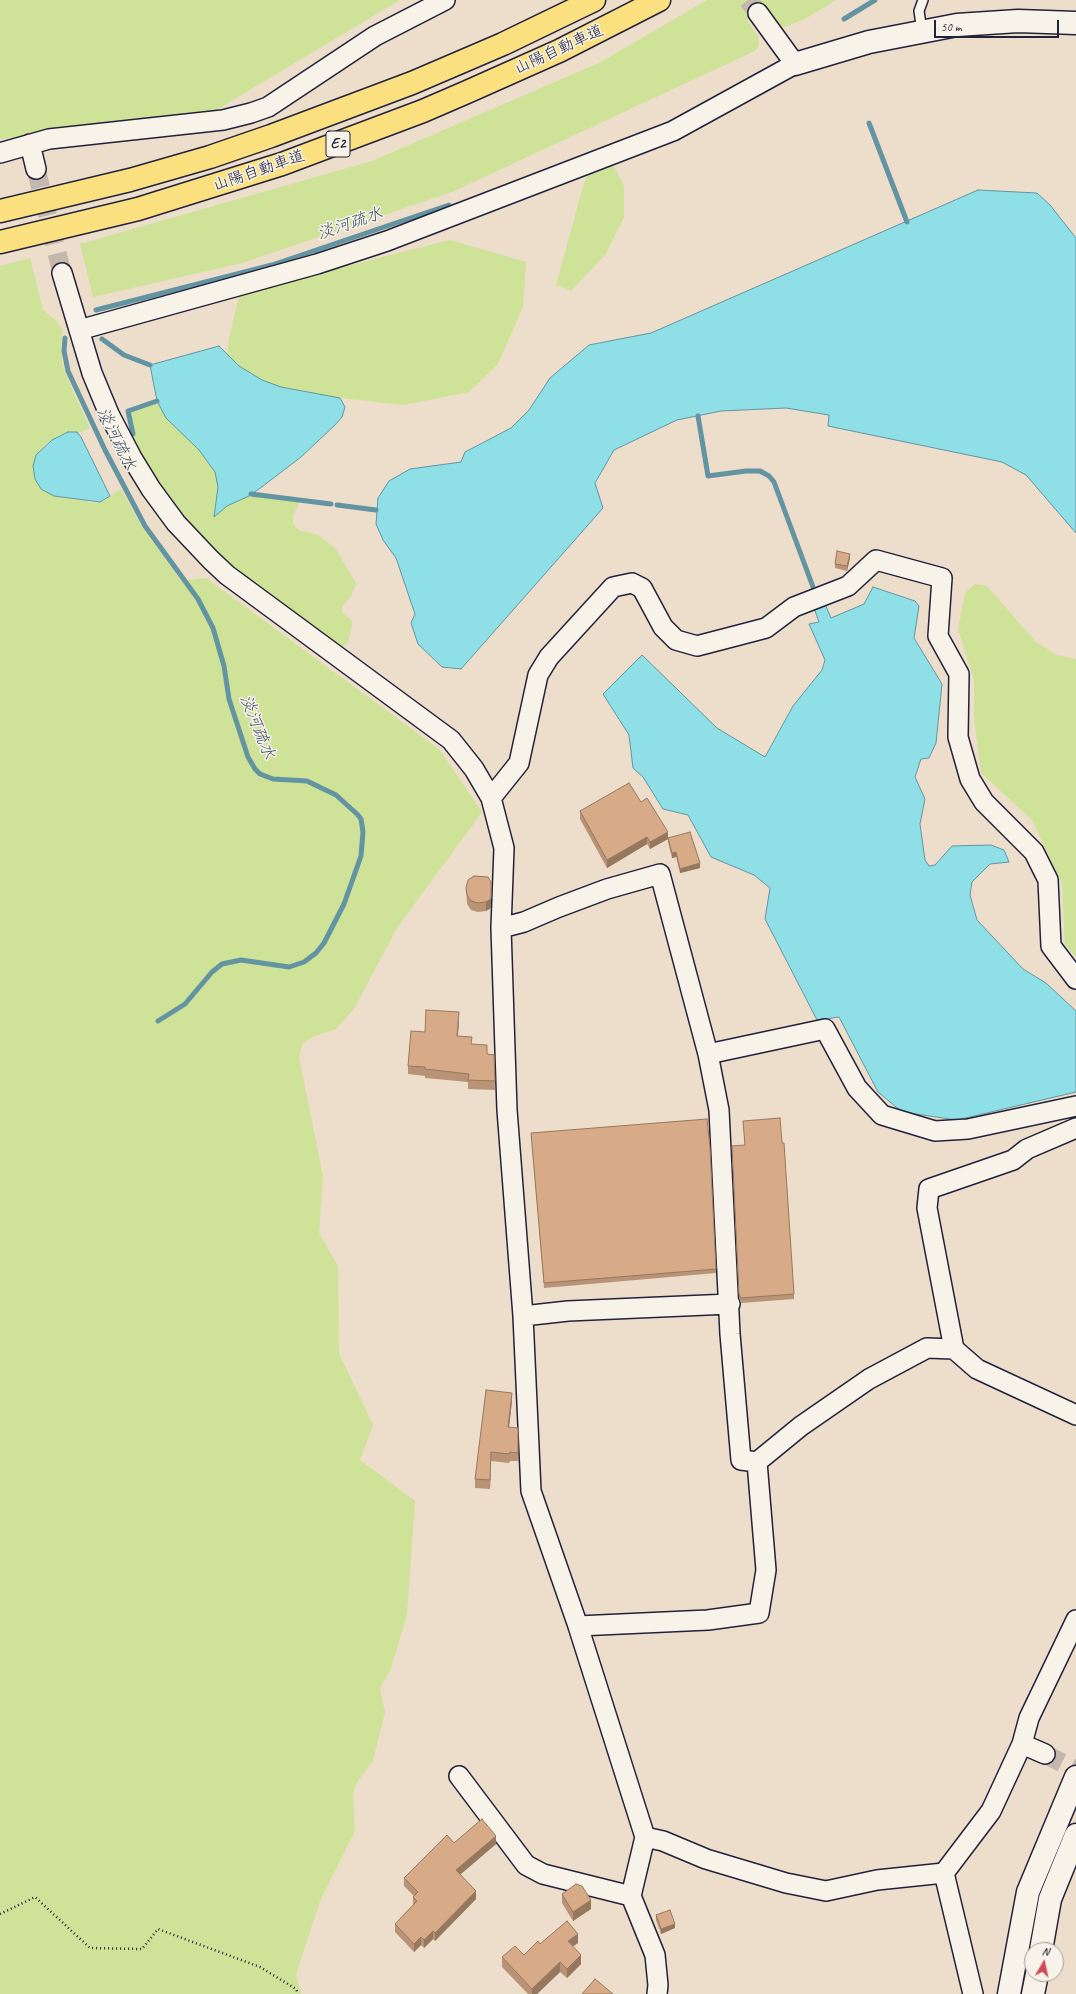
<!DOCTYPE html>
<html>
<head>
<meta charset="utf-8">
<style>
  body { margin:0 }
  #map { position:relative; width:1076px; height:1994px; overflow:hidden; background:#edddcb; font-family:Caveat,sans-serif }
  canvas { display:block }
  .north { position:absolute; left:1024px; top:1942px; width:40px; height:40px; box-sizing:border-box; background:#f7f3e8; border:1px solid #a29fa3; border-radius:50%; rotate:9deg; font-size:11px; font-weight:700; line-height:16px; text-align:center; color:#22223b }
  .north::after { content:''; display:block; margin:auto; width:14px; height:18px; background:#d1495b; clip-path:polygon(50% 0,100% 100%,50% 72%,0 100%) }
  .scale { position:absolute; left:934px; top:20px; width:125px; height:18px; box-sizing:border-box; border:2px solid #22223b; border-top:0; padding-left:5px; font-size:12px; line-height:14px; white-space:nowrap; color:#22223b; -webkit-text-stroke:3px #f7f3e8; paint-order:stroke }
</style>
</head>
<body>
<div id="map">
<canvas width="1076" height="1994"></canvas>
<div class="north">N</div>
<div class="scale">50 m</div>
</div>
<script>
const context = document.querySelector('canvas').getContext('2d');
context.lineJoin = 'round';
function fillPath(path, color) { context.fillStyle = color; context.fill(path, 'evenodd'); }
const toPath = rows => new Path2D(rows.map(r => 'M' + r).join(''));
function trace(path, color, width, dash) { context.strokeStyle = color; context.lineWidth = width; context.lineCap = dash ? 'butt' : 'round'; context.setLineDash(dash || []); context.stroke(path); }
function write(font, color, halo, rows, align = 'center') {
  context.font = font + ' Caveat,"Klee One",sans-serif'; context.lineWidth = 3; context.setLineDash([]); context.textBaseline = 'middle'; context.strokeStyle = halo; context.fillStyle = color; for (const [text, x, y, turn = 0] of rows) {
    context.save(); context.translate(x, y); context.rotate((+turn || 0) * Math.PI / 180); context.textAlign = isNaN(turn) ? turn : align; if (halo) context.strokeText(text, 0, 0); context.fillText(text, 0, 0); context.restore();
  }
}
const green = toPath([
  [0,0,400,0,203,118,13,142,11,138,0,139],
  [707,0,836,0,805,19,782,28,767,8,747,20,758,36,759,45,755,51,452,192,242,263,93,297,80,244,372,161,601,62],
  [601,163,613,165,624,186,624,217,606,254,571,291,556,285,584,183,590,171],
  [450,240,526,262,523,307,498,364,469,392,404,405,340,398,281,387,266,382,239,366,227,356,229,338,240,293],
  [30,258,43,310,57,321,63,332,61,343,62,363,71,387,90,428,78,433,68,432,61,435,47,443,36,455,33,471,39,486,54,496,96,503,103,501,121,489,142,527,181,581,206,578,439,749,482,812,397,928,354,1009,336,1029,312,1037,302,1045,299,1057,323,1176,319,1233,338,1266,339,1353,373,1425,360,1460,415,1501,407,1615,390,1671,380,1688,385,1712,373,1761,357,1782,353,1794,355,1831,320,1901,296,1974,301,1994,0,1994,0,266],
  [158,403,166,418,199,450,215,472,218,487,215,516,227,506,249,496,300,502,293,515,293,524,299,530,318,535,327,542,335,548,355,581,356,585,351,596,342,607,342,613,352,620,352,627,348,642,341,648,236,571,219,557,174,509,130,438,134,436,129,413],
  [975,584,987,586,1036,642,1057,655,1076,659,1076,957,1065,945,1062,884,1032,820,981,773,974,718,974,680,958,630,965,593]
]);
const water = toPath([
  [978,190,1037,193,1050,205,1076,238,1076,533,1026,475,1002,462,828,426,829,415,786,408,721,411,677,420,614,450,595,483,603,508,461,669,442,667,418,644,411,623,415,614,396,558,383,540,376,524,378,498,389,481,410,469,461,462,465,452,511,428,529,410,550,378,589,345,651,333,978,190],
  [219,346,239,366,262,380,281,387,340,398,345,407,342,417,335,425,301,457,263,486,249,496,227,506,214,517,218,487,215,472,199,450,166,418,157,401,150,365,219,346],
  [68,432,77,432,81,437,110,496,100,502,54,496,41,489,35,479,33,466,36,455,52,440,68,432],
  [873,587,915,601,919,606,914,638,942,684,936,743,929,758,921,759,915,777,925,799,920,824,925,860,929,866,935,865,952,846,991,845,1004,850,1009,862,990,864,972,882,970,895,977,920,1023,969,1046,983,1076,1011,1076,1092,957,1120,902,1112,878,1092,839,1017,817,1020,765,919,770,888,754,875,711,857,688,815,663,809,643,777,633,768,629,735,603,694,642,655,717,728,765,757,793,706,822,670,825,660,809,624,819,622,814,608,825,604,831,618,864,604,873,587]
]);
const stream = toPath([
  [844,19,875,0],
  [869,123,907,222],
  [96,310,272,265,449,205],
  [65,338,64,351,68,371,105,450,145,526,198,599,213,628,224,666,229,699,248,757,255,769,260,774,273,779,307,781,336,795,357,814,361,819,363,832,361,856,344,904,324,943,316,953,304,962,289,967,241,960,222,964,212,972,185,1004,158,1021],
  [102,339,124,355,150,365],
  [698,416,708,476,746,471,760,471,769,476,774,482,816,595],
  [130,435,133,434,128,411,157,401],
  [251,494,331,504],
  [337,505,376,510]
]);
const minorTunnel = toPath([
  [748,0,758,13],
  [36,169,62,273],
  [1045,1754,1076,1770]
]);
const path = toPath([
  [0,1914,35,1897,90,1948,142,1949,158,1929,260,1967,296,1989,298,1994]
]);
const service = toPath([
  [922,31,919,11,923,0]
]);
const minor = toPath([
  [30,144,36,169],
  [0,153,49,139,223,120,251,113,268,107,375,36,445,0],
  [62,273,92,373,109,414,132,458,151,489,176,523,211,560,227,575,451,740,474,769,491,798,504,848,501,928,507,1110,523,1316,531,1491,578,1626,645,1837,631,1896,655,1955,658,1985,657,1994],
  [79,330,317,264,387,241,673,131,795,64,758,13],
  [491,798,519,763,538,675,549,657,613,587,632,583,642,588,663,627,676,640,697,646,766,628,794,607,848,586,876,560,942,578,938,636,959,674,958,737,970,779,984,802,1034,852,1048,880,1051,946,1076,979],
  [501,928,524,922,559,907,607,889,660,874,708,1054,719,1110,730,1334,741,1460,757,1462,801,1426,869,1379,927,1348,954,1349,977,1369,1076,1415],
  [708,1054,825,1029,857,1088,882,1115,935,1131,968,1129,1076,1106],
  [523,1316,568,1311,730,1304],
  [954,1349,927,1208,929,1189,1013,1160,1027,1149,1076,1128],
  [578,1626,708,1620,759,1613,766,1570,757,1462],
  [1022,1744,1045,1754],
  [459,1776,526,1865,543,1874,631,1896],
  [645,1837,663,1841,706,1859,786,1883,826,1891,877,1880,944,1873,991,1811,1022,1744,1029,1718,1076,1620],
  [944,1873,973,1994]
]);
const tertiary = toPath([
  [795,64,869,42,957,25,1018,21,1076,23],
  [1041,1950,1050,1899,1076,1835],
  [1009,1994,1028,1892,1076,1777],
  [1033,1994,1037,1974]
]);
const motorway = toPath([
  [0,211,130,180,210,157,271,136,412,83,503,44,594,0],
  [0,242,138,209,282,164,423,111,467,92,559,51,659,0]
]);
const wall = toPath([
  [850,558,847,571,835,568,835,564],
  [641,802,668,839,650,849,647,844,607,868,580,819,580,811],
  [668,838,700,868,680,873,676,857,672,858,668,842],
  [466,888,491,891,491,908,486,911,478,912,471,910,467,904],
  [459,1021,458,1036,487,1054,494,1055,495,1090,468,1089,468,1082,425,1078,425,1076,408,1074,408,1066,425,1032],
  [743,1121,794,1294,794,1299,741,1303,739,1298,732,1151,745,1145],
  [531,1133,716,1269,716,1273,544,1288],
  [512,1401,509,1427,518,1453,518,1461,510,1461,509,1463,491,1461,490,1489,475,1488,475,1479],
  [454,1843,496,1844,460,1875,476,1899,435,1941,433,1939,424,1948,421,1945,414,1952,395,1932,395,1924,413,1905,413,1897,414,1896,404,1886,404,1878],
  [562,1894,591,1909,573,1921,562,1903],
  [656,1915,675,1928,661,1934,656,1920],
  [578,1943,573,1946,581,1964,567,1978,560,1972,537,1994,528,1994,502,1967,502,1957,524,1955,540,1944]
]);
const shadedWall = toPath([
  [850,554,850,558,847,571,847,566],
  [668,832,668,839,650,849,650,842],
  [647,837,647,844,607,868,607,860],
  [676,852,676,857,672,858,672,853],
  [700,863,700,868,680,873,680,869],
  [491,882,491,908,486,911,486,902],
  [459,1012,459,1021,457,1044,457,1036],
  [512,1393,512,1401,508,1436,508,1427],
  [491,1452,491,1461,490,1489,490,1480],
  [496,1836,496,1844,456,1878,456,1870],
  [476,1891,476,1899,435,1941,435,1933],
  [591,1900,591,1909,573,1921,573,1912],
  [675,1924,675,1928,661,1934,661,1929],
  [433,1931,433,1939,424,1948,424,1940],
  [578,1934,578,1943,568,1950,568,1941],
  [421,1937,421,1945,414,1952,414,1944],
  [581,1955,581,1964,567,1978,567,1969],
  [560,1962,560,1972,537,1994,532,1994,532,1989]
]);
const building = toPath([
  [837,551,850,554,847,566,835,564,837,551],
  [629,783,641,802,647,798,668,832,650,842,647,837,607,860,580,811,629,783],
  [690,832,700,863,680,869,676,852,672,853,668,838,690,832],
  [474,876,488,877,491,882,491,899,486,902,478,903,471,901,467,895,466,888,468,880,474,876],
  [426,1010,459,1012,457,1036,472,1037,471,1044,487,1045,487,1054,494,1055,495,1081,468,1080,469,1074,425,1069,425,1067,408,1066,411,1031,425,1032,426,1010],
  [780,1118,782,1143,784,1143,794,1294,741,1298,739,1294,732,1146,745,1145,743,1121,780,1118],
  [707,1119,710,1148,716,1269,544,1283,531,1133,707,1119],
  [486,1390,512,1393,508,1427,518,1428,518,1453,510,1452,509,1454,491,1452,490,1480,475,1479,486,1390],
  [482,1819,496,1836,456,1870,476,1891,435,1933,433,1931,424,1940,421,1937,414,1944,395,1924,417,1901,413,1897,418,1892,404,1878,447,1835,454,1843,482,1819],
  [576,1884,582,1886,591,1900,573,1912,562,1894,576,1884],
  [670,1910,675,1924,661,1929,656,1915,670,1910],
  [567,1921,578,1934,568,1941,581,1955,567,1969,560,1962,532,1989,502,1957,515,1946,524,1955,538,1941,540,1944,567,1921],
  [595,1979,613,1994,582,1994,595,1979]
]);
const shields = [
  [338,144,24]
];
const shieldNames = [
  ["E2",338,144]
];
const streetNames = [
  ["山陽自動車道",559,50,-25],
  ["山陽自動車道",259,171,-19]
];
const waterNames = [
  ["淡河疏水",350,224,-19],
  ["淡河疏水",116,439,64],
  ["淡河疏水",257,727,68]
];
fillPath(green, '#cee398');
fillPath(water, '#8ee0e6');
trace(water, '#6394a2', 1);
trace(stream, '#6394a2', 5);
trace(minorTunnel, '#c4b8ae', 19, [19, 10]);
trace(service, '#22223b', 12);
trace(minor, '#22223b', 22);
trace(tertiary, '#22223b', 25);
trace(motorway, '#22223b', 25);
trace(path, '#22223b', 2.5, [1, 3]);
trace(service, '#f7f3e8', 9);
trace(minor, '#f7f3e8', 19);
trace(tertiary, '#f7f3e8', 22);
trace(motorway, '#fbe080', 22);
fillPath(wall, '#b99375');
fillPath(shadedWall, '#96785f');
fillPath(building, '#d7ab88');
trace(building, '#96785f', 1);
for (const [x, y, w] of shields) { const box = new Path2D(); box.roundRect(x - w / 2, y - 13, w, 26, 3); context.fillStyle = '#f7f3e8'; context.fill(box); trace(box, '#22223b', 1); }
write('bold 15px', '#22223b', null, shieldNames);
write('16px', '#22223b', '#f7f3e8', streetNames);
write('italic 17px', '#3d5266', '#f7f3e8', waterNames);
</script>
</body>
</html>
